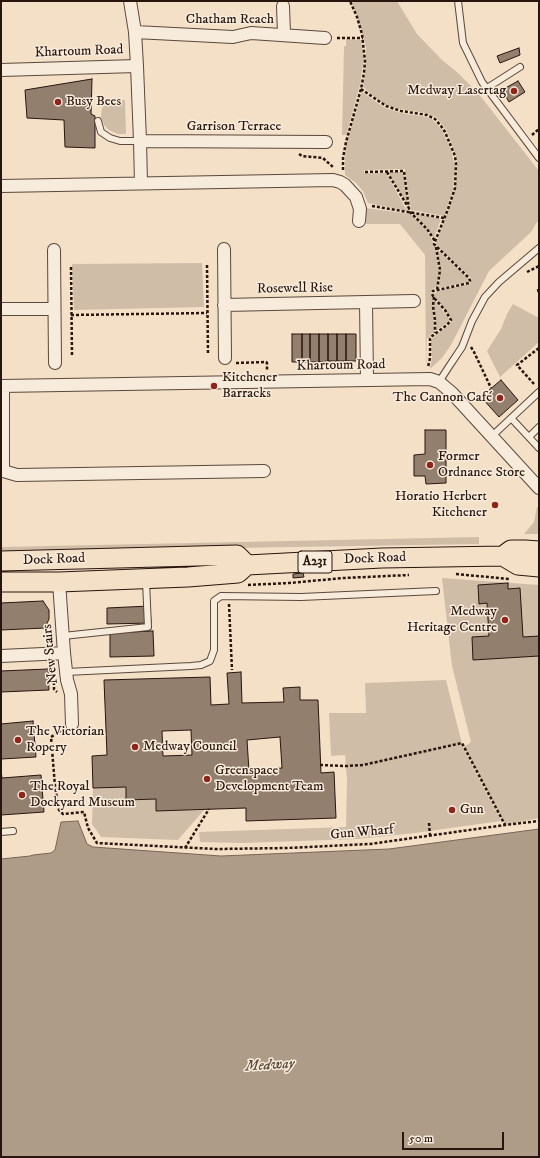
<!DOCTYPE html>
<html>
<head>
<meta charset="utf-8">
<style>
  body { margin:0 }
  #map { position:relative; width:540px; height:1158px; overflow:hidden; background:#f3e0c7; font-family:"IM FELL DW Pica",serif }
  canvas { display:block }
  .frame { position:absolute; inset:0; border:2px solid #28150e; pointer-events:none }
  .scale { position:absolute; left:402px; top:1132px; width:102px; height:18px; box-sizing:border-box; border:2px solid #28150e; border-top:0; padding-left:5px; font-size:12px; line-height:14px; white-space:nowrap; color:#28150e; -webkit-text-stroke:3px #f7ebdb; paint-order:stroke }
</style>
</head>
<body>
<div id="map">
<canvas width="540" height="1158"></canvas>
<div class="frame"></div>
<div class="scale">50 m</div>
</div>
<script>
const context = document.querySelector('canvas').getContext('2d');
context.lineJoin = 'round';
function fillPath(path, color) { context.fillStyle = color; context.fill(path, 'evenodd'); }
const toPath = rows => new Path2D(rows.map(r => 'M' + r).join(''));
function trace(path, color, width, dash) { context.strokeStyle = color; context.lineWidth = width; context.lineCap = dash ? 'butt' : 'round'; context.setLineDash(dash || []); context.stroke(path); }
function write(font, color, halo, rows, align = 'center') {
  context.font = font + ' "IM FELL DW Pica",serif'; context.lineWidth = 3; context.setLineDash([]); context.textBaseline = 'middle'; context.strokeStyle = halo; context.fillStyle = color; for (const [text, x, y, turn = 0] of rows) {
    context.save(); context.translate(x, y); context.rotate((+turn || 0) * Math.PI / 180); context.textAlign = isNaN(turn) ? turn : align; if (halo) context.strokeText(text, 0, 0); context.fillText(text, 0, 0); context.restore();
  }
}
const green = toPath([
  [352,1,397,1,417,34,442,60,458,73,478,93,539,171,539,219,531,232,489,271,451,345,442,358,430,369,432,357,431,342,432,338,448,326,452,321,452,319,434,296,434,293,442,290,469,284,471,282,471,278,466,273,437,246,436,243,454,195,457,174,457,159,448,134,445,128,436,117,425,113,400,109,386,105,377,99,363,87,366,66,366,47,361,28],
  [346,39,361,40,364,57,360,85,346,135,342,135,344,46,346,46],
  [362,92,385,108,401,113,427,117,433,120,442,130,451,150,455,167,453,189,444,216,411,210,405,169,364,170,364,173,386,173,407,211,368,203,363,191,356,183,345,175,345,156,346,145],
  [125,100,126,134,118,134,109,130,104,125,101,117,102,108,107,103,113,101],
  [388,172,402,172,404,174,408,205],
  [366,208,410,214,425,228,432,240,435,247,439,271,437,286,432,290,431,292,433,298,434,328,434,332,430,335,429,338,427,338,426,370,425,255,400,224,366,224],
  [413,213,441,219,434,238,423,224],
  [436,248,467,277,468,282,439,288,440,269],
  [202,263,204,307,74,310,72,264],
  [434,299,449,319,448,322,436,331,436,323,434,307],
  [513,304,539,318,539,342,500,377,487,351,501,329,507,314],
  [537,507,539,507,539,533,537,534,524,534,534,522],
  [479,537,479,544,48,551,1,553,1,547],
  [442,578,539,585,539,818,505,825,464,747,471,742,452,666],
  [446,680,463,748,501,821,415,833,358,839,242,843,200,842,199,832,346,827,347,779,345,755,331,756,329,713,366,713,365,683],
  [126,787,126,800,156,799,157,811,204,810,178,840,101,837,92,824,93,788]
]);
const water = toPath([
  [78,821,87,844,93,847,221,856,389,849,539,829,539,1157,1,1157,1,859,30,856,33,855,51,853,55,850,61,822,78,821]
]);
const building = toPath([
  [519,48,520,55,500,63,497,56,519,48],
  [92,79,91,114,95,116,95,148,65,147,64,120,27,118,25,90,92,79],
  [518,81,525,92,509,102,502,90,518,81],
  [292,334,302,334,302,362,292,362,292,334],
  [302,334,310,334,310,362,302,362,302,334],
  [310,334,319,334,319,362,310,362,310,334],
  [319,334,328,334,328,361,319,362,319,334],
  [328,334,337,334,337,361,328,361,328,334],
  [337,334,346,334,346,361,337,361,337,334],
  [346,334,356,334,356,361,346,361,346,334],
  [501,380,518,400,499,417,481,397,501,380],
  [425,430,446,430,446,483,426,484,425,476,414,476,414,455,425,454,425,430],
  [303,573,304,577,293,578,293,574,303,573],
  [508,583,508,589,520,588,523,637,539,636,539,656,473,660,472,637,489,636,487,603,479,604,478,585,508,583],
  [43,601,49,610,49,619,45,628,1,630,1,603,43,601],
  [150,606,151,623,107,624,107,608,150,606],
  [153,631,154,656,110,657,110,633,153,631],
  [48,669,49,690,1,692,1,671,48,669],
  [241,672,242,703,284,702,283,688,300,687,300,700,318,700,321,773,334,772,336,818,246,821,246,808,156,811,156,799,126,800,126,787,93,788,92,756,107,755,104,680,210,677,211,705,229,704,227,673,241,672],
  [191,730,192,755,163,756,162,731,191,730],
  [280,737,282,768,249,771,247,740,280,737],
  [33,721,36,757,1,759,1,724,33,721],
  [1,770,2,778,41,775,44,812,1,815,1,770]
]);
const path = toPath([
  [337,38,363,38],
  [361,89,386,106,401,111,427,115,435,119,441,126,445,132,455,156,456,164,455,188,448,209,434,244,469,278,470,281,469,283,433,291,432,294,434,298,445,310,451,320,447,325,432,336,430,339,430,358,428,367],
  [532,135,539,129],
  [299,154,302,156,323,158,334,168],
  [343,170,343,158,346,142,361,89,364,73,365,61,362,34,357,17,350,1],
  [365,172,404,171,409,209,410,212,427,229,435,241],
  [387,172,408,207],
  [372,206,444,218],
  [436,247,440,270,437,290],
  [207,265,208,355],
  [71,267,72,356],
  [527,272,539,266],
  [538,289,539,294],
  [434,297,433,306,435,320,435,333],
  [71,315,207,313],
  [471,347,474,352,491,388],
  [236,363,266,362,267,363,267,371],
  [534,384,517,365,539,348],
  [456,574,509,579],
  [248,585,289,583,344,578,409,575],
  [229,604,232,670],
  [54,682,54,689,57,692],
  [62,730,51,737,55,786,59,810,63,814,84,812,88,828,97,843,216,849,287,848,370,844,505,825,539,821],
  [320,765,346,766,363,765,462,743,505,825],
  [429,823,430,836],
  [185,848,209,809]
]);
const service = toPath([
  [458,1,463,43,482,82,539,158],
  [487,88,520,67],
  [98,121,101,132,110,138,120,141,140,141],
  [439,382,448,368,462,347,472,321,485,297,499,282,539,248],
  [511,418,539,448],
  [492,436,539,392],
  [529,437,539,427],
  [63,636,148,627,146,581],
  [66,672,191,666,201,665,210,661,214,650,214,601,221,596,301,597,436,591],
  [1,832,13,831]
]);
const minor = toPath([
  [130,1,135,32,137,66],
  [283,6,284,34],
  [135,32,233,37,251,33,325,38],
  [1,70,137,66,140,141,141,183],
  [140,141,326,142],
  [1,186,333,180,340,182,345,185,356,197,360,209,359,221],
  [224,249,225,358],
  [54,250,55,363],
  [366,302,367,380],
  [224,305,414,301],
  [1,309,54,309],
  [1,386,430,379,439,382,452,393,539,488],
  [1,471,3,471,3,386],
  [3,471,17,475,264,471],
  [59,582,64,653,67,680,71,694,72,724],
  [1,656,64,653]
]);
const primary = toPath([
  [503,556,511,550,525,550,539,551],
  [1,561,237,555,247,565],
  [1,582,59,582,188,577,238,573,247,565,382,558,503,556,518,565,539,567]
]);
const markers = [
  [514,91,4,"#8f2418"],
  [58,102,4,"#8f2418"],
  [214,386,4,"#8f2418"],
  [500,398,4,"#8f2418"],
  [430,465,4,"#8f2418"],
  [495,505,4,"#8f2418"],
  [505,620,4,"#8f2418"],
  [18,740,4,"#8f2418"],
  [135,747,4,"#8f2418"],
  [207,779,4,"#8f2418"],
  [22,795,4,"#8f2418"],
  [452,810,4,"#8f2418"]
];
const shields = [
  [315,562,34]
];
const shieldNames = [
  ["A231",315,562]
];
const streetNames = [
  ["Chatham Reach",230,20],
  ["Khartoum Road",79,52,-2],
  ["Garrison Terrace",234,127],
  ["Rosewell Rise",295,289,-1],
  ["Khartoum Road",341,366,-1],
  ["Dock Road",375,559,-2],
  ["Dock Road",54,560,-2],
  ["New Stairs",51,654,-96],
  ["Gun Wharf",362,833,-5]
];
const poiNames = [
  ["Medway Lasertag",506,91,"right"],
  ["Busy Bees",66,102],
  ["Kitchener",222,378],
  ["Barracks",222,394],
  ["The Cannon Café",492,398,"right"],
  ["Former",438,457],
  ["Ordnance Store",438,473],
  ["Horatio Herbert",487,497,"right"],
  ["Kitchener",487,513,"right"],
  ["Medway",497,612,"right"],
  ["Heritage Centre",497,628,"right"],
  ["The Victorian",26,732],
  ["Ropery",26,748],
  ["Medway Council",143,747],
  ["Greenspace",215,771],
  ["Development Team",215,787],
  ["The Royal",30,787],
  ["Dockyard Museum",30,803],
  ["Gun",460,810]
];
const waterNames = [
  ["Medway",270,1066,-3]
];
fillPath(green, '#d0bda8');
fillPath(water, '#ae9b88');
trace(water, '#786557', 1);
fillPath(building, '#927f6e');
trace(building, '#28150e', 1);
trace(service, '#5b483c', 8);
trace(minor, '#5b483c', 14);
trace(primary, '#28150e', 21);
trace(path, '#28150e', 2.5, [3, 2]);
trace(service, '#f7ebdb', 6);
trace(minor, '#f7ebdb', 12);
trace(primary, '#f3e0c7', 19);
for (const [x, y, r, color] of markers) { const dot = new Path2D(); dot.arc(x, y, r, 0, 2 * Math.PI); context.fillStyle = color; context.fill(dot); trace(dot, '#f7ebdb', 1.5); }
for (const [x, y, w] of shields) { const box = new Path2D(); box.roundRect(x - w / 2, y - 11, w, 22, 3); context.fillStyle = '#f7ebdb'; context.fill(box); trace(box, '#28150e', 1); }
write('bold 13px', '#28150e', null, shieldNames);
write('14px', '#28150e', '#f7ebdb', streetNames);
write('14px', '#28150e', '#f7ebdb', poiNames, 'left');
write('italic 15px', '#5e4b3f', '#f7ebdb', waterNames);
</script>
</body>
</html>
